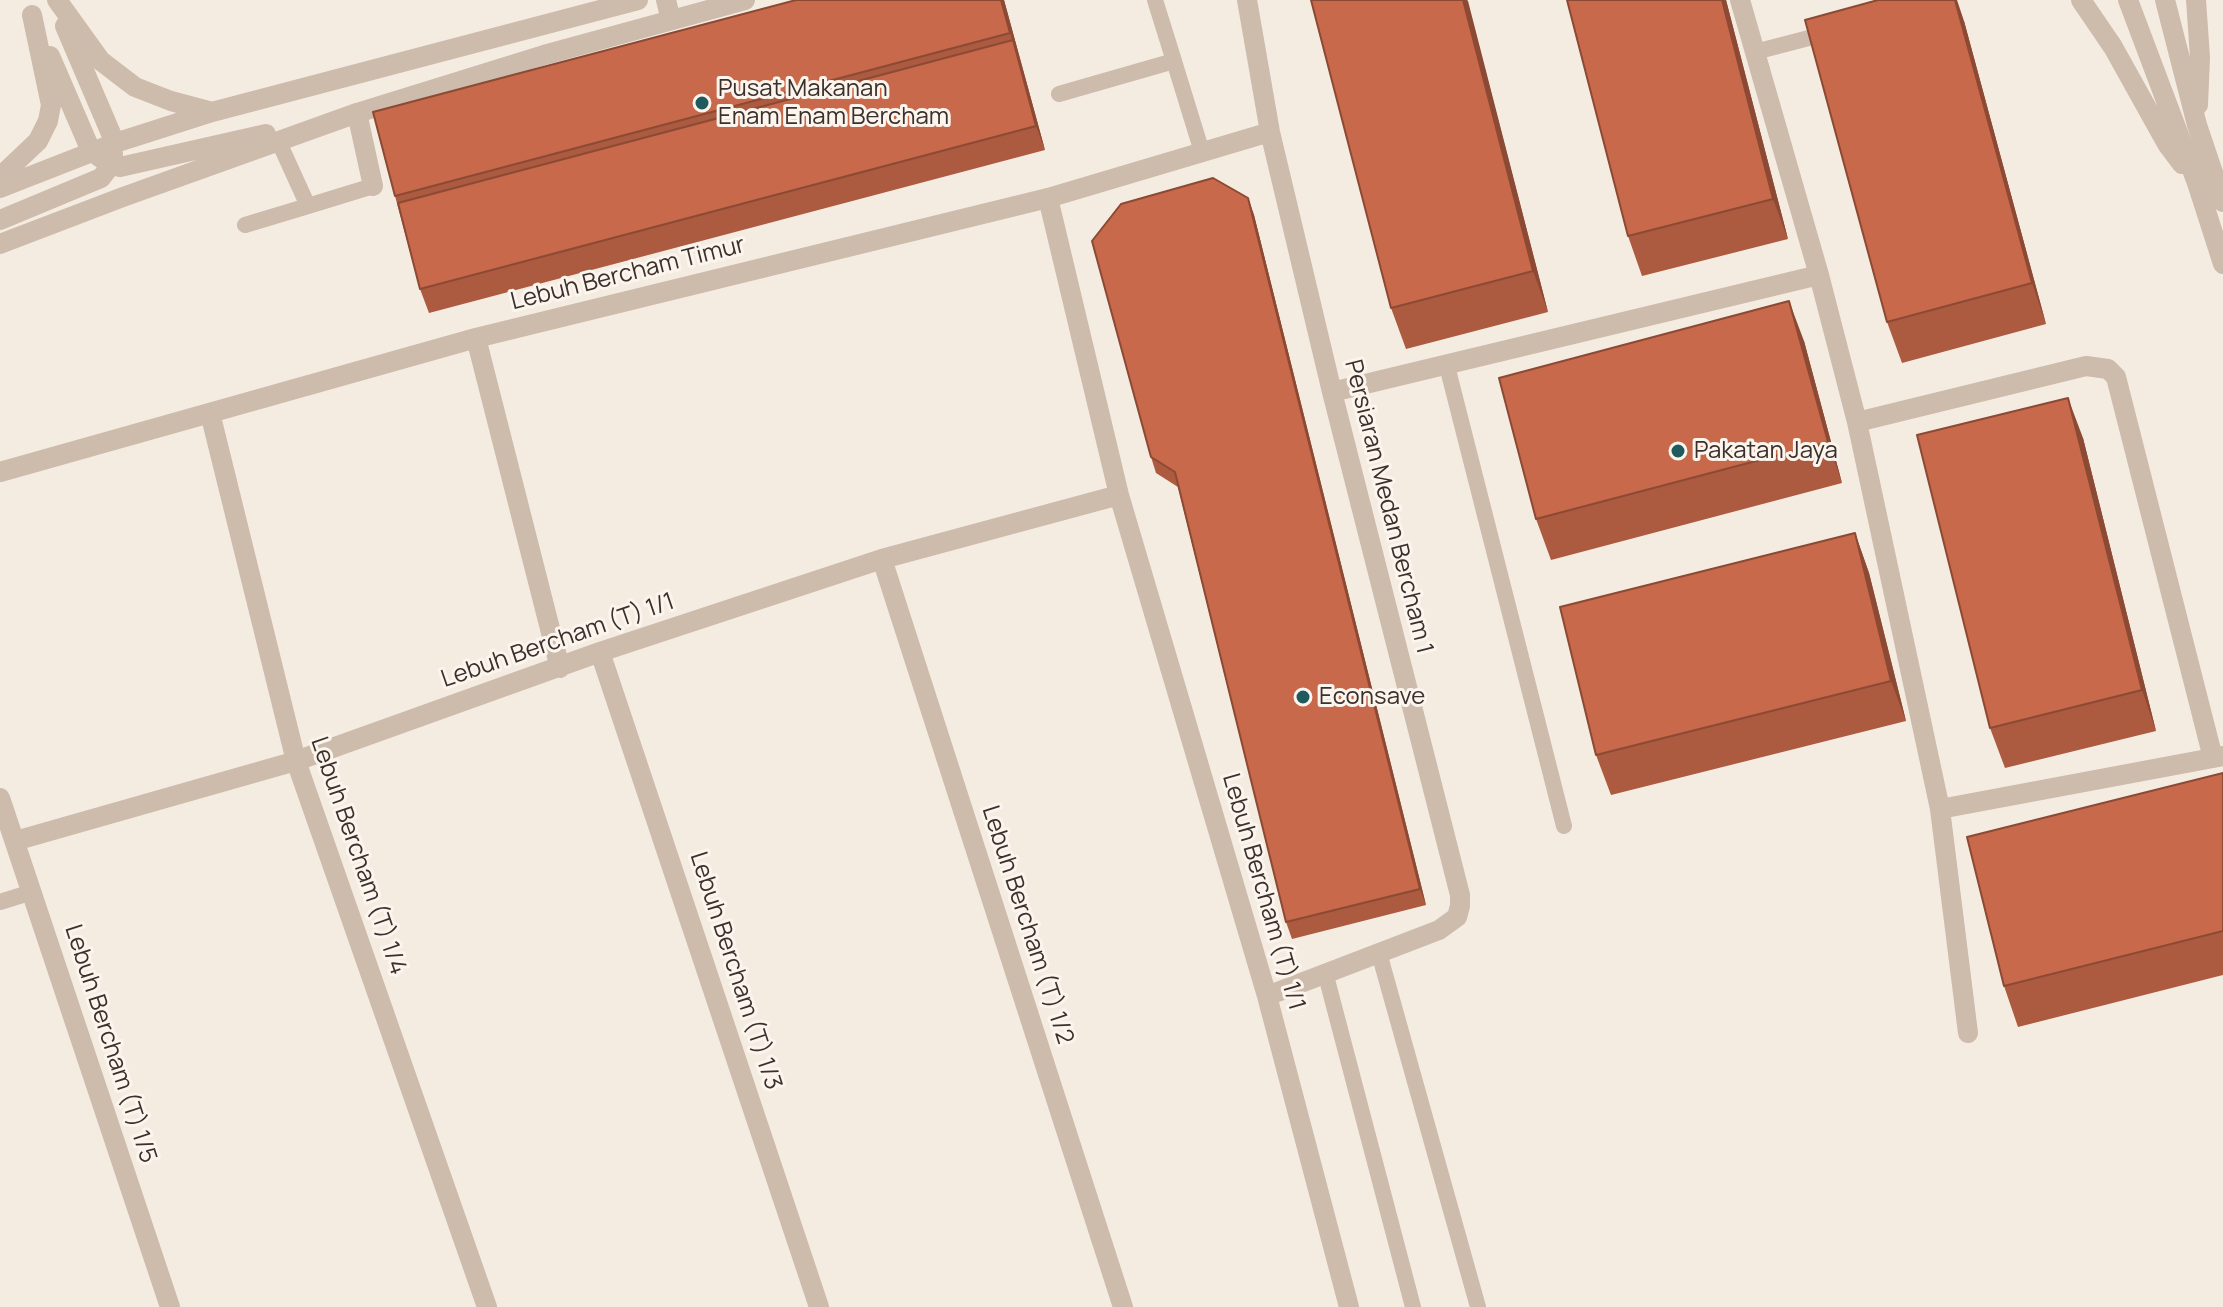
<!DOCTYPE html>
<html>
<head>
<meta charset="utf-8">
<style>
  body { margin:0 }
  canvas { display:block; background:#f4ebe1 }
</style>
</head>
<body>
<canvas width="2223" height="1307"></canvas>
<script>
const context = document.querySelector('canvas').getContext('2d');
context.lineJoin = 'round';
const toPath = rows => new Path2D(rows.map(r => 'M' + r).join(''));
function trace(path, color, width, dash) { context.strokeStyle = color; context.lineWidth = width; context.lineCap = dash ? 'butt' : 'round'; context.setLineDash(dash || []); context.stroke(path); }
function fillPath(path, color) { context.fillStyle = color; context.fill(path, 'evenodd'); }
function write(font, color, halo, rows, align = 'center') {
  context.font = font + ' Manrope,sans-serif'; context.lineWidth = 6; context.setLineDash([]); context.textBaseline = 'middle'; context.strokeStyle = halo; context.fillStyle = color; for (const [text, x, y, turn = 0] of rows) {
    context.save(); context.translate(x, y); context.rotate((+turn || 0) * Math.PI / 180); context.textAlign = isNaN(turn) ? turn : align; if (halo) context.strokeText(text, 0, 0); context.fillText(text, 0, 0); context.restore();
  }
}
const service = toPath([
  [1155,0,1174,61],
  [1755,52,1828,33],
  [1059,94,1174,61,1202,152],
  [308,206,373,186],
  [245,225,308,206,278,140],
  [1447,366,1564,826],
  [0,902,32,892],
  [1379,953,1478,1307],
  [1325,972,1413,1307]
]);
const minor = toPath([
  [666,0,671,20],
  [1247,0,1270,132,1332,392,1460,895,1460,906,1457,917,1439,930,1267,996],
  [1740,0,1819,275,1857,422,1940,809,2223,756],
  [357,113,373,186],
  [476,338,560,668],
  [1332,392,1819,275],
  [210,413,296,761,487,1307],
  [1857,422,2086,366,2108,369,2116,377,2213,758],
  [0,472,476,338,1048,198,1270,132],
  [1119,495,1267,996,1349,1307],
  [882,559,1123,1307],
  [600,652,819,1307],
  [0,798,170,1307],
  [1940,809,1968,1033],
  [15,841,296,761,600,652,882,559,1119,495,1048,198]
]);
const tertiary = toPath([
  [57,0,101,61,135,87,171,101,212,112],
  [2081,0,2113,47,2167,144,2182,164],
  [2128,0,2197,183,2223,264],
  [2165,0,2197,125,2223,202],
  [2196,0,2200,57,2198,105],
  [65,26,115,143],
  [50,56,91,151],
  [91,151,111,165,120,167,266,134],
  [0,177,38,141,48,121,51,105,32,15],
  [0,188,115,143,212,112,638,0],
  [0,220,101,178,111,165,113,154],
  [0,244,123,197,357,113,544,55,745,0]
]);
const wall = toPath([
  [796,0,1004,0,1045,150,429,313,420,289,395,196],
  [1467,0,1548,312,1406,349,1391,308],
  [1567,0,1726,0,1788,239,1642,276,1628,236],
  [1964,21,2046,324,1902,363,1887,322],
  [1248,198,1254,215,1426,905,1292,939,1286,922,1178,487,1156,473,1151,457],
  [1804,341,1842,483,1551,560,1536,519],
  [2083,438,2156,731,2005,768,1990,728],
  [1855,533,1869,573,1906,721,1611,795,1596,755],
  [2223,773,2223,975,2018,1027,2004,986]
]);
const shadedWall = toPath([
  [1001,0,1004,0,1045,150,1036,126],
  [1463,0,1467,0,1468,1,1548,312,1533,271],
  [1722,0,1726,0,1788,239,1773,199],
  [1955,0,1957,0,1964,21,2046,324,2032,283],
  [1248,198,1254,215,1426,905,1420,889],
  [1789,301,1804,341,1842,483,1828,442],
  [2068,398,2083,438,2156,731,2142,690],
  [1855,533,1869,573,1906,721,1891,681]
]);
const building = toPath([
  [796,0,1001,0,1010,33,395,196,373,112,796,0],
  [1311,0,1463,0,1533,271,1391,308,1311,0],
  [1567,0,1722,0,1773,199,1628,236,1567,0],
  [1878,0,1955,0,2032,283,1887,322,1805,20,1878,0],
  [1013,40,1036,126,420,289,398,203,1013,40],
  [1213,178,1248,198,1420,889,1286,922,1175,472,1151,457,1092,241,1121,204,1213,178],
  [1789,301,1828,442,1536,519,1499,378,1789,301],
  [2068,398,2142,690,1990,728,1917,435,2068,398],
  [1855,533,1891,681,1596,755,1560,607,1855,533],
  [2223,773,2223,931,2004,986,1967,837,2223,773]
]);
const markers = [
  [702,103,8,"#1f5a5e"],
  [1678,451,8,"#1f5a5e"],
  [1303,697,8,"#1f5a5e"]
];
const poiNames = [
  ["Pusat Makanan",718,89],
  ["Enam Enam Bercham",718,117],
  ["Pakatan Jaya",1694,451],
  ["Econsave",1319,697]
];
const streetNames = [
  ["Lebuh Bercham Timur",628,274,-14],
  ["Persiaran Medan Bercham 1",1388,507,76],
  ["Lebuh Bercham (T) 1/1",558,641,-19],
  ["Lebuh Bercham (T) 1/4",358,856,71],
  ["Lebuh Bercham (T) 1/1",1263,892,74],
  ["Lebuh Bercham (T) 1/2",1027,925,72],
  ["Lebuh Bercham (T) 1/3",735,971,72],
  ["Lebuh Bercham (T) 1/5",110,1044,72]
];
trace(service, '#cdbbac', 16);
trace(minor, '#cdbbac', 20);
trace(tertiary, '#cdbbac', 20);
fillPath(wall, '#ac5a40');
fillPath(shadedWall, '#8c4a34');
fillPath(building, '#c8694b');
trace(building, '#8c4a34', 2);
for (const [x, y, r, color] of markers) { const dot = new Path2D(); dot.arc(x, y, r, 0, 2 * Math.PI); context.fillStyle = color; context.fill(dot); trace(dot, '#fbf5ee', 3); }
write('24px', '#3b302b', '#fbf5ee', poiNames, 'left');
write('24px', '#3b302b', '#fbf5ee', streetNames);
</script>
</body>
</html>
